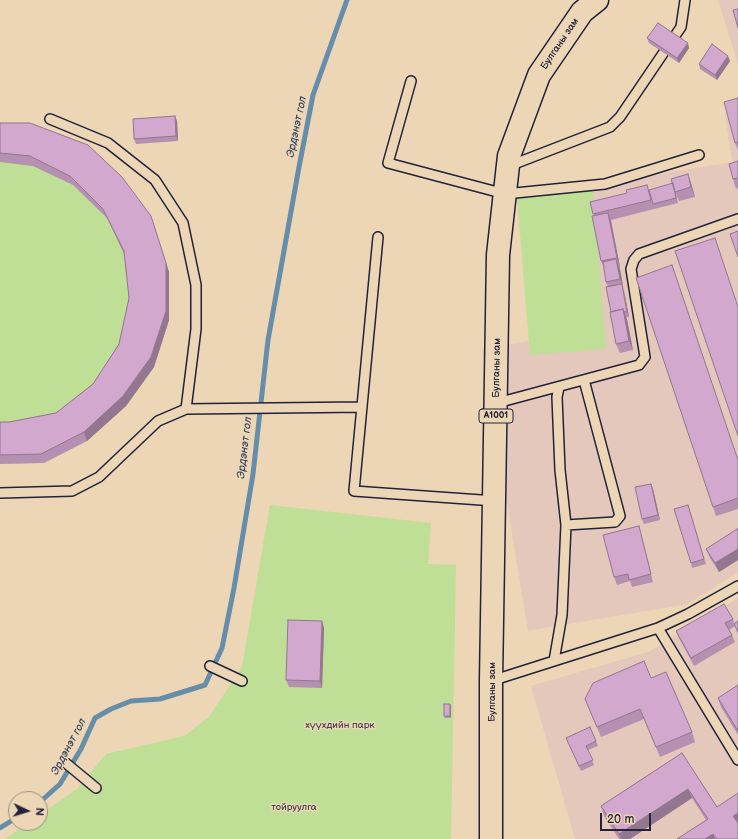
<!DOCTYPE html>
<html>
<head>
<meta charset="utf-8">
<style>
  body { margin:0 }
  #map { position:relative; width:738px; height:839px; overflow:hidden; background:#ecd6b5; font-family:"Balsamiq Sans",sans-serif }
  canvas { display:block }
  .north { position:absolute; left:8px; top:791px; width:40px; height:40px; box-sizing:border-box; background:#ecd6b5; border:1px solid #9b8e84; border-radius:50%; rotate:94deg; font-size:11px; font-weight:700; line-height:16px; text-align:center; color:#22223b }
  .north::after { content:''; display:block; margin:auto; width:14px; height:18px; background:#22223b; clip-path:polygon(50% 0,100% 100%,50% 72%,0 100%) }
  .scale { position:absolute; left:600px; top:813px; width:51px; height:18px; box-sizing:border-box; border:2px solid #22223b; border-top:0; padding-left:5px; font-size:12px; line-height:14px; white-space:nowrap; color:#22223b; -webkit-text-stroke:3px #ecd6b5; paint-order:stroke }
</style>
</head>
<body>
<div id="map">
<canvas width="738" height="839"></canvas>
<div class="north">N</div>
<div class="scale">20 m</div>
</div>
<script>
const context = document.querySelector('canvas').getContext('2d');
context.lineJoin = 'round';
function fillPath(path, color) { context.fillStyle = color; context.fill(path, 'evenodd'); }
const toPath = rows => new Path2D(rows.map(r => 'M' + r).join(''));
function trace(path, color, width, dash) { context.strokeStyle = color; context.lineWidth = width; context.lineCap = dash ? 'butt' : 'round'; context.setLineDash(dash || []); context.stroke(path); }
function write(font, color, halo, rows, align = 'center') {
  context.font = font + ' "Balsamiq Sans",sans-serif'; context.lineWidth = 3; context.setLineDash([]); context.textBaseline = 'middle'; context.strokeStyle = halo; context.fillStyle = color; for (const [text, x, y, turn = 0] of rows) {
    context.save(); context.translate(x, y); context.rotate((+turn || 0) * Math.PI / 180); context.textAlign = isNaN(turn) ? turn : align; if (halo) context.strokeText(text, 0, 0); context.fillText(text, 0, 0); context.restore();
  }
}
const built = toPath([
  [718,0,738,0,738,64],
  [738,106,738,572,688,604,528,631,482,349,583,332,560,190,732,162,725,114],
  [738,598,738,839,575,839,531,686,648,652]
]);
const green = toPath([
  [0,132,126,187,154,367,126,406,87,441,44,463,0,464],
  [593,191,606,349,530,355,517,197],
  [270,505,431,523,428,564,456,565,451,839,5,839,28,823,40,823,40,815,77,789,106,754,184,736,209,717,242,667]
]);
const stream = toPath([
  [40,802,60,784,81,749,95,718,111,709,131,701,160,699,205,685,222,648,234,588,253,474,268,340,299,167,313,95,347,0],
  [0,828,16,818]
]);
const lane = toPath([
  [411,81,388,163,505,194,605,184,699,155],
  [50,119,108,143,155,180,183,223,196,285,196,329,186,409],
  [509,166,610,127,620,117,681,27,685,0],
  [378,237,354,491,495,501],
  [497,403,639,365,645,357,631,269,634,260,639,254,738,219],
  [0,493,72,491,99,477,158,421,186,409,362,407],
  [566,525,615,522,620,516,584,380],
  [658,628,738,760],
  [554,661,562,615,566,525,560,470,557,397,559,387],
  [210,666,242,681],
  [491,681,658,628,688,614,738,586],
  [67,764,96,788]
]);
const highway = toPath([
  [491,839,491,681,498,255,509,156,539,75,582,12,597,0]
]);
const wall = toPath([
  [647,38,689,48,679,63,649,43],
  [730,61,717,80,700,69,699,64],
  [738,98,738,150,735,143],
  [177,121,178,141,136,144,134,139],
  [0,123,154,226,169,272,169,320,154,367,126,406,87,441,44,463,0,464,0,422,9,422,56,413,93,384,119,344,129,298,124,254,107,218,73,185,33,166,0,162],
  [738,161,738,188,736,189,733,179],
  [688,174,695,197,679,201,676,194,678,203,654,209,653,205,654,209,611,220,620,267,619,268,629,317,626,317,633,350,620,353,616,344,611,312,608,287,606,282,604,268,601,261,594,216,590,202,650,193,673,183],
  [738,459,738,509,716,516,713,507],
  [651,484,653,489,660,520,644,524,642,519],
  [688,505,706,564,692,568,691,563],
  [738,531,738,560,719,572,710,558,706,549],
  [641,534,653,582,632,587,630,581,617,585,614,577],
  [733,619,734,623,738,621,738,634,735,626,729,630,732,635,735,642,694,666,679,638,676,631],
  [324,628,322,688,289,687,286,680],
  [651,678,692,732,695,742,660,757,644,719,601,737,585,699],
  [738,685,738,735,721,707,718,698],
  [451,706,451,718,445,718,444,716],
  [566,738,596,741,598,746,588,750,594,765,581,771],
  [682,753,738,839,677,839,706,820,692,798,630,839,619,839,604,816,601,806]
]);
const shadedWall = toPath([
  [688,43,689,48,679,63,677,58],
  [728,56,730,61,717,80,715,75],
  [175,116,177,121,178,141,176,136],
  [688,174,691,183,695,197,691,187],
  [608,213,611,222,620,267,617,258],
  [154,226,169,272,169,320,154,367,126,406,87,441,84,432,166,311],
  [616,259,620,269,629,317,627,312,623,285,620,279],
  [623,309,627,319,633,350,629,341],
  [651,484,653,489,660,520,658,515],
  [738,549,738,560,719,572,715,563],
  [322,621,324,628,322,688,320,681],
  [450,704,451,706,451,718,450,716],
  [688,789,692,798,630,839,621,839,619,834],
  [738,813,738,824,733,816],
  [713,834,715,839,705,839]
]);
const building = toPath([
  [738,9,738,28,733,10,738,9],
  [658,23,688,43,677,58,647,38,658,23],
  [712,44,728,56,715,75,699,64,712,44],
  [738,98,738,142,735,143,724,102,738,98],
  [175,116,176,136,134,139,133,119,175,116],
  [0,123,30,123,88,145,122,177,151,216,166,263,166,311,151,357,123,396,84,432,41,454,0,455,0,422,9,422,56,413,93,384,119,344,129,298,124,251,103,209,70,176,30,156,0,153,0,123],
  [738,161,738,178,733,179,729,164,738,161],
  [688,174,691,187,675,192,671,179,688,174],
  [673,183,676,198,653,204,649,190,673,183],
  [647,185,651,200,593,214,590,202,627,193,626,190,647,185],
  [608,213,617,258,601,261,592,216,608,213],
  [738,231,738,257,730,234,738,231],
  [715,238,738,307,738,436,675,251,715,238],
  [616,259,620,279,606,282,603,262,616,259],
  [672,265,738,460,738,498,713,507,636,278,672,265],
  [622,284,627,312,624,312,623,309,611,312,606,287,622,284],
  [623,309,629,341,616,344,610,312,623,309],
  [651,484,658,515,642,519,635,487,651,484],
  [688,505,704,559,691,563,674,509,688,505],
  [639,526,651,574,629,580,628,574,614,577,603,535,639,526],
  [737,529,738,531,738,549,715,563,706,549,737,529],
  [724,604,733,619,725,623,732,635,691,658,676,631,724,604],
  [288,620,322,621,320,681,286,680,288,620],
  [738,621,738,632,734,624,738,621],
  [644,661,651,678,666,672,692,732,656,747,640,709,597,727,585,699,593,683,644,661],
  [738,685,738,731,718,698,738,685],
  [444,704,450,704,450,716,444,716,444,704],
  [590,727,596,741,586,746,593,760,579,766,566,738,590,727],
  [682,753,717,807,738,793,738,813,733,816,738,823,738,839,717,839,713,834,705,839,677,839,708,819,688,789,619,834,601,806,682,753]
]);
const shields = [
  [496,416,34]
];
const shieldNames = [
  ["A1001",496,416]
];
const streetNames = [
  ["Булганы зам",560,44,-56],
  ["Булганы зам",497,368,-89],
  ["Булганы зам",492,692,-90]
];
const parkNames = [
  ["хүүхдийн парк",340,725],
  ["тойруулга",294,807]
];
const waterNames = [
  ["Эрдэнэт гол",297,127,-78],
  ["Эрдэнэт гол",245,448,-83],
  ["Эрдэнэт гол",69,747,-62]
];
fillPath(built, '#e4c8bc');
fillPath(green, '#bfde96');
trace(stream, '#668eab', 5);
trace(lane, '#22223b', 12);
trace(highway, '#22223b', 25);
trace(lane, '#ecd6b5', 9);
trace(highway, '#ecd6b5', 22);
fillPath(wall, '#b590b1');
fillPath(shadedWall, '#937690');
fillPath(building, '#d2a8ce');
trace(building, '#937690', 1);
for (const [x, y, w] of shields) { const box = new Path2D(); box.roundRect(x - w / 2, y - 7, w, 14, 3); context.fillStyle = '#ecd6b5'; context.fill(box); trace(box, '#22223b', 1); }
write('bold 9px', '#22223b', null, shieldNames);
write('10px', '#22223b', '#ecd6b5', streetNames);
write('10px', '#41484d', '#ecd6b5', parkNames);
write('italic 11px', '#394660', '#ecd6b5', waterNames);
</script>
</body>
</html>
